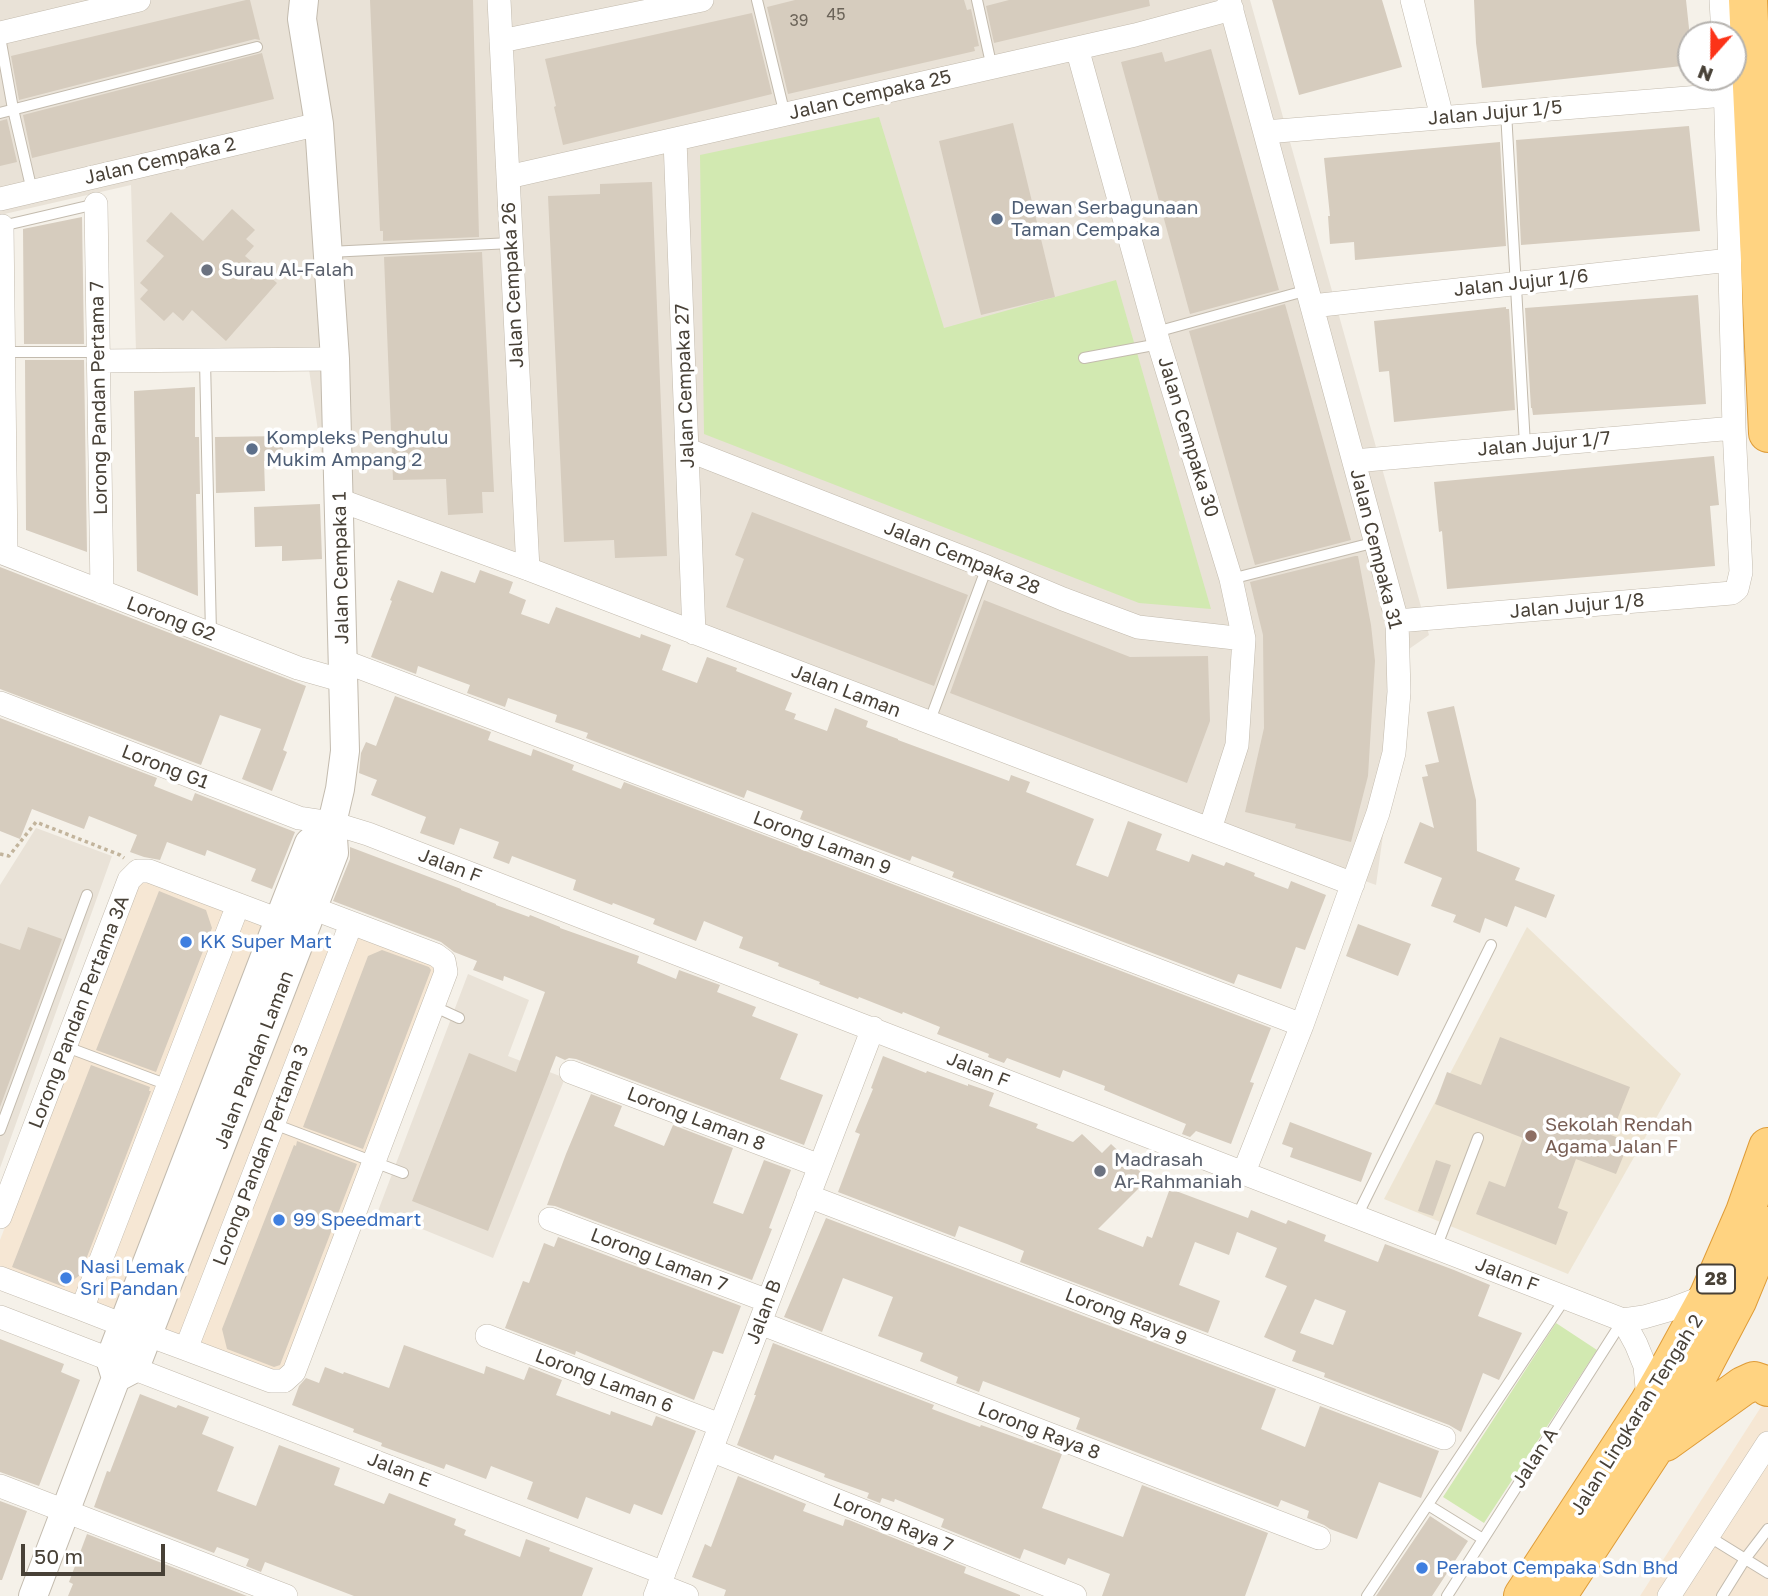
<!DOCTYPE html>
<html>
<head>
<meta charset="utf-8">
<style>
  body { margin:0 }
  #map { position:relative; width:1768px; height:1596px; overflow:hidden; background:#f5f1e9; font-family:"Golos Text",sans-serif }
  canvas { display:block }
  .north { position:absolute; left:1677px; top:21px; width:70px; height:70px; box-sizing:border-box; background:#fff; border:2px solid #b6b3af; border-radius:50%; rotate:201deg; font-size:19px; font-weight:700; line-height:28px; text-align:center; color:#484137 }
  .north::after { content:''; display:block; margin:auto; width:24px; height:32px; background:#fc3318; clip-path:polygon(50% 0,100% 100%,50% 72%,0 100%) }
  .scale { position:absolute; left:21px; top:1544px; width:144px; height:32px; box-sizing:border-box; border:4px solid #484137; border-top:0; padding-left:9px; font-size:21px; line-height:24px; white-space:nowrap; color:#484137; -webkit-text-stroke:5px #fff; paint-order:stroke }
</style>
</head>
<body>
<div id="map">
<canvas width="1768" height="1596"></canvas>
<div class="north">N</div>
<div class="scale">50 m</div>
</div>
<script>
const context = document.querySelector('canvas').getContext('2d');
context.lineJoin = 'round';
function fillPath(path, color) { context.fillStyle = color; context.fill(path, 'evenodd'); }
const toPath = rows => new Path2D(rows.map(r => 'M' + r).join(''));
function trace(path, color, width, dash) { context.strokeStyle = color; context.lineWidth = width; context.lineCap = dash ? 'butt' : 'round'; context.setLineDash(dash || []); context.stroke(path); }
function write(font, color, halo, rows, align = 'center') {
  context.font = font + ' "Golos Text",sans-serif'; context.lineWidth = 7; context.setLineDash([]); context.textBaseline = 'middle'; context.strokeStyle = halo; context.fillStyle = color; for (const [text, x, y, turn = 0] of rows) {
    context.save(); context.translate(x, y); context.rotate((+turn || 0) * Math.PI / 180); context.textAlign = isNaN(turn) ? turn : align; if (halo) context.strokeText(text, 0, 0); context.fillText(text, 0, 0); context.restore();
  }
}
const residential = toPath([
  [0,0,1250,0,1429,635,1409,649,1376,885,329,506,306,349,136,351,131,185,0,215],
  [36,828,112,856,0,1168,0,885],
  [468,974,529,1000,508,1056,565,1078,493,1258,378,1211]
]);
const commercial = toPath([
  [149,878,348,954,357,934,434,962,439,971,287,1370,273,1376,0,1271,0,1240,136,887],
  [1768,1396,1768,1596,1640,1596,1702,1499]
]);
const education = toPath([
  [1527,927,1681,1074,1568,1274,1384,1199]
]);
const green = toPath([
  [879,117,944,328,1116,280,1211,609,1139,603,704,434,700,155],
  [1556,1323,1597,1350,1484,1523,1443,1497]
]);
const building = toPath([
  [246,0,250,0,260,40,255,39,19,100,11,56],
  [370,0,473,0,479,237,383,241,383,231,380,231],
  [795,0,964,0,967,10,971,9,979,46,974,47,975,51,788,94,767,7],
  [1009,0,1149,0,1150,6,994,43,986,6],
  [1272,0,1382,0,1402,67,1299,95],
  [1474,0,1686,0,1691,47,1691,65,1482,88,1476,43],
  [752,13,772,94,563,145,554,107,556,106,545,59],
  [1211,49,1279,290,1190,314,1121,62,1162,52,1165,62],
  [262,53,274,99,32,158,23,115],
  [7,119,17,162,0,166,0,121],
  [1013,123,1055,297,981,315,939,141],
  [1689,126,1700,231,1521,245,1516,140],
  [1500,142,1506,246,1355,260,1354,242,1330,244,1328,216,1330,216,1324,158],
  [652,182,667,556,615,558,614,540,564,542,548,196,600,194,600,184],
  [232,209,255,230,246,239,254,246,245,256,277,283,226,341,192,310,183,321,173,312,164,321,140,299,148,290,140,283,164,256,146,241,171,212,203,241],
  [82,217,84,344,24,344,23,229],
  [482,252,494,492,482,492,483,513,448,515,446,479,393,480,384,257],
  [1698,295,1706,404,1533,415,1532,408,1531,408,1525,308],
  [1285,304,1351,540,1255,565,1189,331],
  [1506,307,1506,309,1509,309,1515,410,1394,422,1389,371,1379,372,1374,321],
  [25,360,84,360,87,552,26,530],
  [195,387,195,437,199,437,200,494,196,494,198,596,137,571,134,391],
  [283,436,283,461,264,461,265,491,216,493,215,437],
  [1714,456,1719,505,1710,506,1715,566,1447,589,1442,531,1439,532,1434,482],
  [320,504,322,559,282,561,282,546,255,547,254,507],
  [752,512,968,595,934,686,726,607,744,559,735,555],
  [1355,556,1358,556,1371,625,1375,661,1368,776,1351,842,1295,828,1296,824,1245,812,1264,728,1263,635,1250,582],
  [0,567,306,686,283,750,287,752,272,791,242,779,261,729,220,715,201,765,0,689],
  [480,570,513,582,509,593,526,600,521,614,549,624,556,607,640,638,641,634,671,645,662,670,697,683,707,657,737,668,736,671,792,693,785,710,796,714,794,719,827,731,835,708,868,721,866,727,898,739,898,740,1009,781,1011,775,1030,782,1026,792,1094,819,1076,865,1108,877,1128,821,1162,834,1156,850,1189,862,1192,854,1224,866,1226,862,1255,873,1254,876,1288,889,1291,881,1326,895,1305,950,1296,947,1281,989,1238,974,1234,984,952,877,954,872,912,856,910,861,800,819,803,811,747,790,744,798,586,738,588,733,555,722,557,715,508,698,505,707,467,693,470,685,418,666,416,674,371,657,392,601,390,600,398,580,433,593,441,571,475,583],
  [984,600,1130,657,1208,656,1210,721,1187,783,950,693],
  [395,696,491,732,488,740,531,756,533,749,574,765,572,770,621,789,624,782,1271,1028,1250,1082,1254,1083,1231,1144,1196,1131,1190,1137,1182,1134,1186,1124,1104,1090,1105,1086,1063,1070,1060,1078,1007,1058,1004,1063,988,1057,989,1054,937,1034,940,1027,903,1012,902,1014,859,997,858,999,819,984,820,982,778,966,779,963,739,948,743,937,704,921,696,941,653,924,655,919,613,903,612,905,573,890,576,880,512,856,509,864,493,858,499,842,460,828,454,845,420,833,426,817,371,795,377,780,359,773,361,753,366,742,376,746],
  [1454,706,1476,800,1477,851,1520,868,1515,880,1555,895,1546,918,1515,906,1507,927,1485,918,1480,933,1453,922,1456,915,1431,906,1442,878,1404,863,1420,822,1434,828,1422,777,1428,776,1425,765,1439,762,1427,712],
  [0,718,157,778,154,786,192,801,195,793,295,832,272,889,251,881,256,869,207,850,205,856,167,842,160,860,144,857,130,852,137,835,89,816,84,829,32,809,20,839,0,831],
  [350,847,461,889,461,890,496,904,496,905,529,917,530,915,560,927,560,928,639,956,637,963,676,979,679,970,720,985,717,992,756,1007,752,1016,798,1034,780,1079,823,1095,804,1145,576,1059,569,1058,565,1060,556,1056,488,1231,412,1201,469,1053,516,1072,545,992,504,976,503,981,473,970,477,961,454,952,441,942,333,901,350,859],
  [159,891,206,910,212,928,156,1072,96,1050],
  [1358,924,1411,944,1398,976,1346,956],
  [28,927,62,939,0,1107,0,943,20,950],
  [382,950,429,967,431,970,363,1149,303,1127,368,956],
  [1500,1037,1630,1087,1611,1135,1629,1142,1616,1174,1576,1159,1558,1208,1568,1212,1556,1245,1476,1214,1489,1181,1505,1187,1523,1138,1435,1104,1447,1072,1481,1085],
  [883,1056,926,1073,927,1071,968,1086,968,1084,994,1093,989,1106,1038,1124,1036,1128,1073,1142,1082,1134,1102,1153,1111,1144,1148,1179,1098,1229,1143,1247,1147,1236,1152,1238,1169,1191,1176,1191,1248,1218,1251,1210,1286,1224,1288,1220,1326,1235,1324,1241,1378,1262,1385,1244,1454,1270,1490,1285,1478,1316,1522,1333,1499,1380,1483,1373,1461,1432,1449,1425,1324,1377,1325,1373,1292,1361,1296,1351,1264,1337,1287,1286,1265,1277,1277,1248,1237,1232,1229,1255,1195,1242,1179,1285,1220,1301,1208,1333,1020,1262,1024,1251,1007,1244,959,1226,955,1237,838,1192,860,1134,855,1132,873,1089,871,1088],
  [1315,1299,1346,1311,1333,1345,1300,1333],
  [91,1065,150,1087,149,1091,151,1091,80,1275,64,1287,12,1267],
  [591,1094,622,1106,614,1126,664,1146,673,1125,733,1148,713,1203,743,1214,764,1160,791,1170,769,1228,772,1229,752,1280,555,1206,547,1205,566,1154],
  [1290,1122,1372,1153,1361,1182,1290,1157,1293,1148,1282,1144],
  [297,1141,357,1164,280,1365,274,1367,227,1349,222,1329,294,1145,296,1146],
  [1436,1160,1451,1165,1433,1216,1418,1211],
  [826,1218,1276,1389,1261,1429,1305,1447,1320,1406,1439,1451,1421,1498,1379,1482,1357,1539,1330,1529,1324,1525,1307,1518,1309,1511,1281,1500,1278,1507,1076,1429,1080,1418,983,1381,979,1392,956,1383,958,1377,920,1361,923,1353,878,1336,893,1297,843,1278,822,1332,784,1317],
  [558,1237,741,1306,723,1354,713,1351,694,1400,576,1351,575,1355,505,1328,523,1281,529,1283,544,1243,554,1247],
  [0,1339,64,1364,61,1372,80,1380,39,1486,0,1472],
  [773,1343,934,1405,932,1409,980,1427,981,1425,1062,1454,1042,1508,1123,1537,1142,1485,1268,1533,1245,1596,1102,1596,1110,1574,1068,1558,1065,1565,1024,1549,1020,1559,941,1527,944,1519,895,1499,894,1502,882,1498,880,1503,867,1498,869,1493,824,1477,825,1474,775,1455,773,1460,737,1445,756,1395,754,1395],
  [404,1345,484,1374,486,1366,524,1380,529,1367,562,1380,556,1395,610,1415,611,1411,652,1426,656,1416,696,1431,662,1515,634,1504,630,1514,586,1497,578,1519,527,1499,533,1482,491,1466,486,1479,446,1464,444,1469,381,1446,382,1443,353,1432,354,1429,292,1405,299,1386,306,1378,319,1383,325,1367,343,1374,344,1372,389,1388],
  [140,1394,176,1408,178,1405,209,1417,202,1434,234,1447,217,1491,256,1506,279,1445,340,1468,334,1485,384,1504,389,1493,456,1519,454,1525,466,1530,464,1535,520,1557,526,1539,550,1548,549,1551,593,1568,582,1596,354,1596,265,1562,261,1572,246,1566,249,1559,217,1547,214,1553,94,1507,107,1471,110,1472],
  [738,1476,806,1504,803,1511,843,1526,845,1519,849,1520,966,1567,964,1573,1020,1595,1020,1596,724,1596,726,1590,692,1577,705,1544,711,1547],
  [0,1501,27,1511,2,1580,0,1580],
  [1430,1516,1468,1541,1432,1596,1376,1596],
  [87,1534,247,1596,68,1596,73,1584,69,1582]
]);
const path = toPath([
  [0,854,9,856,36,822,120,855,124,858]
]);
const service = toPath([
  [757,0,785,115],
  [977,0,992,68],
  [0,37,13,109,32,191],
  [1506,112,1525,445],
  [0,113,257,47],
  [2,226,96,204],
  [329,252,511,243],
  [1156,332,1308,290],
  [4,352,98,352],
  [1084,358,1159,344],
  [205,360,211,634],
  [1231,579,1376,542],
  [929,723,987,567],
  [433,1006,459,1018],
  [64,1046,168,1085],
  [274,1124,403,1173],
  [0,1130,87,895],
  [1357,1216,1491,945],
  [1436,1248,1478,1138],
  [1428,1505,1483,1539],
  [1708,1536,1768,1573],
  [1367,1596,1566,1297],
  [1447,1596,1623,1320],
  [1722,1596,1745,1559,1768,1529]
]);
const minor = toPath([
  [499,0,528,569],
  [1229,0,1397,621,1399,692,1394,753,1378,813,1302,1025,1244,1172],
  [1412,0,1442,117],
  [1721,0,1723,35],
  [0,33,139,0],
  [501,41,702,0],
  [1077,48,1159,344,1231,579,1244,639,1237,745,1210,829],
  [1265,132,1725,95],
  [675,140,694,633],
  [508,177,1135,35,1232,9],
  [0,199,319,124],
  [96,204,102,592],
  [2,226,6,554],
  [1312,306,1730,260],
  [98,361,335,359],
  [688,450,987,567,1063,599,1138,627,1244,639],
  [1354,461,1734,428],
  [339,500,528,569,1353,884],
  [0,552,298,668,344,681],
  [1397,621,1732,593,1737,589,1741,572,1734,428,1725,77],
  [343,661,1302,1025],
  [0,703,299,818,332,823,368,834,1623,1320,1644,1317,1672,1309,1709,1295],
  [571,1072,820,1166],
  [808,1196,1444,1438],
  [0,1217,129,880,138,871,149,871,279,920,312,908,436,955,444,961,446,972,294,1372,284,1381,271,1381,186,1349],
  [550,1219,768,1301],
  [0,1278,82,1309],
  [0,1317,664,1573],
  [1623,1320,1636,1344,1645,1366,1648,1399],
  [760,1323,1319,1538],
  [123,1325,82,1309,238,905],
  [148,1335,186,1349,351,924],
  [487,1336,720,1425],
  [711,1450,1075,1596],
  [0,1486,286,1596],
  [659,1585,687,1596],
  [655,1596,873,1028],
  [1669,1596,1768,1443]
]);
const tertiary = toPath([
  [116,1378,135,1368,334,853,332,823,340,789,345,751,335,359,319,124,302,19,304,0],
  [33,1596,116,1378,110,1359,279,920,309,843,332,823]
]);
const trunk = toPath([
  [1748,0,1768,433],
  [1665,1442,1743,1386,1754,1381,1766,1385,1768,1387],
  [1523,1596,1649,1403,1673,1361,1709,1295,1745,1212,1768,1147],
  [1557,1596,1652,1451,1697,1377,1737,1301,1768,1226]
]);
const markers = [
  [997,219,7,"#5c6f8a"],
  [207,270,7,"#6b7280"],
  [252,449,7,"#5c6f8a"],
  [186,942,7,"#3f7fe0"],
  [1531,1136,7,"#8d6e63"],
  [1100,1171,7,"#6b7280"],
  [279,1220,7,"#3f7fe0"],
  [66,1278,7,"#3f7fe0"],
  [1422,1568,7,"#3f7fe0"]
];
const numberNames = [
  ["45",836,15],
  ["39",799,21]
];
const shields = [
  [1716,1279,38]
];
const shieldNames = [
  ["28",1716,1279]
];
const streetNames = [
  ["Jalan Cempaka 25",870,95,-13],
  ["Jalan Jujur 1/5",1495,113,-5],
  ["Jalan Cempaka 2",160,161,-13],
  ["Jalan Jujur 1/6",1521,283,-6],
  ["Jalan Cempaka 26",513,285,-93],
  ["Jalan Cempaka 27",685,386,-92],
  ["Lorong Pandan Pertama 7",99,398,-91],
  ["Jalan Cempaka 30",1188,437,73],
  ["Jalan Jujur 1/7",1544,444,-5],
  ["Jalan Cempaka 31",1376,549,76],
  ["Jalan Cempaka 28",962,558,22],
  ["Jalan Cempaka 1",341,568,-91],
  ["Jalan Jujur 1/8",1577,606,-5],
  ["Lorong G2",171,619,21],
  ["Jalan Laman",846,691,21],
  ["Lorong G1",165,767,21],
  ["Lorong Laman 9",822,843,21],
  ["Jalan F",450,866,21],
  ["Lorong Pandan Pertama 3A",79,1012,-69],
  ["Jalan Pandan Laman",254,1060,-69],
  ["Jalan F",978,1070,22],
  ["Lorong Laman 8",696,1119,21],
  ["Lorong Pandan Pertama 3",261,1155,-69],
  ["Lorong Laman 7",659,1260,21],
  ["Jalan F",1507,1275,21],
  ["Jalan B",764,1312,-69],
  ["Lorong Raya 9",1126,1317,21],
  ["Lorong Laman 6",604,1381,21],
  ["Jalan Lingkaran Tengah 2",1637,1415,-58],
  ["Lorong Raya 8",1039,1431,21],
  ["Jalan A",1535,1458,-57],
  ["Jalan E",399,1470,21],
  ["Lorong Raya 7",893,1523,22]
];
const serviceNames = [
  ["Dewan Serbagunaan",1011,208],
  ["Taman Cempaka",1011,230],
  ["Kompleks Penghulu",266,438],
  ["Mukim Ampang 2",266,460]
];
const worshipNames = [
  ["Surau Al-Falah",221,270],
  ["Madrasah",1114,1160],
  ["Ar-Rahmaniah",1114,1182]
];
const shopNames = [
  ["KK Super Mart",200,942],
  ["99 Speedmart",293,1220],
  ["Nasi Lemak",80,1267],
  ["Sri Pandan",80,1289],
  ["Perabot Cempaka Sdn Bhd",1436,1568]
];
const educationNames = [
  ["Sekolah Rendah",1545,1125],
  ["Agama Jalan F",1545,1147]
];
fillPath(residential, '#e9e2d7');
fillPath(commercial, '#f6e7d4');
fillPath(education, '#eee5d3');
fillPath(green, '#d2e9b1');
fillPath(building, '#d6ccbe');
trace(service, '#c3bbae', 12);
trace(minor, '#c3bbae', 24);
trace(tertiary, '#c3bbae', 30);
trace(trunk, '#df9c38', 40);
trace(path, '#c2b49c', 3.5, [3.5, 3.5]);
trace(service, '#fff', 10);
trace(minor, '#fff', 23);
trace(tertiary, '#fff', 28);
trace(trunk, '#ffd381', 38);
for (const [x, y, r, color] of markers) { const dot = new Path2D(); dot.arc(x, y, r, 0, 2 * Math.PI); context.fillStyle = color; context.fill(dot); trace(dot, '#fff', 2.5); }
write('16px', '#6c6459', null, numberNames);
for (const [x, y, w] of shields) { const box = new Path2D(); box.roundRect(x - w / 2, y - 14.5, w, 29, 5); context.fillStyle = '#fff'; context.fill(box); trace(box, '#484137', 2); }
write('bold 18px', '#484137', null, shieldNames);
write('19px', '#484137', '#fff', streetNames);
write('19px', '#4e5e75', '#fff', serviceNames, 'left');
write('19px', '#5b616d', '#fff', worshipNames, 'left');
write('19px', '#366cbe', '#fff', shopNames, 'left');
write('19px', '#785e54', '#fff', educationNames, 'left');
</script>
</body>
</html>
